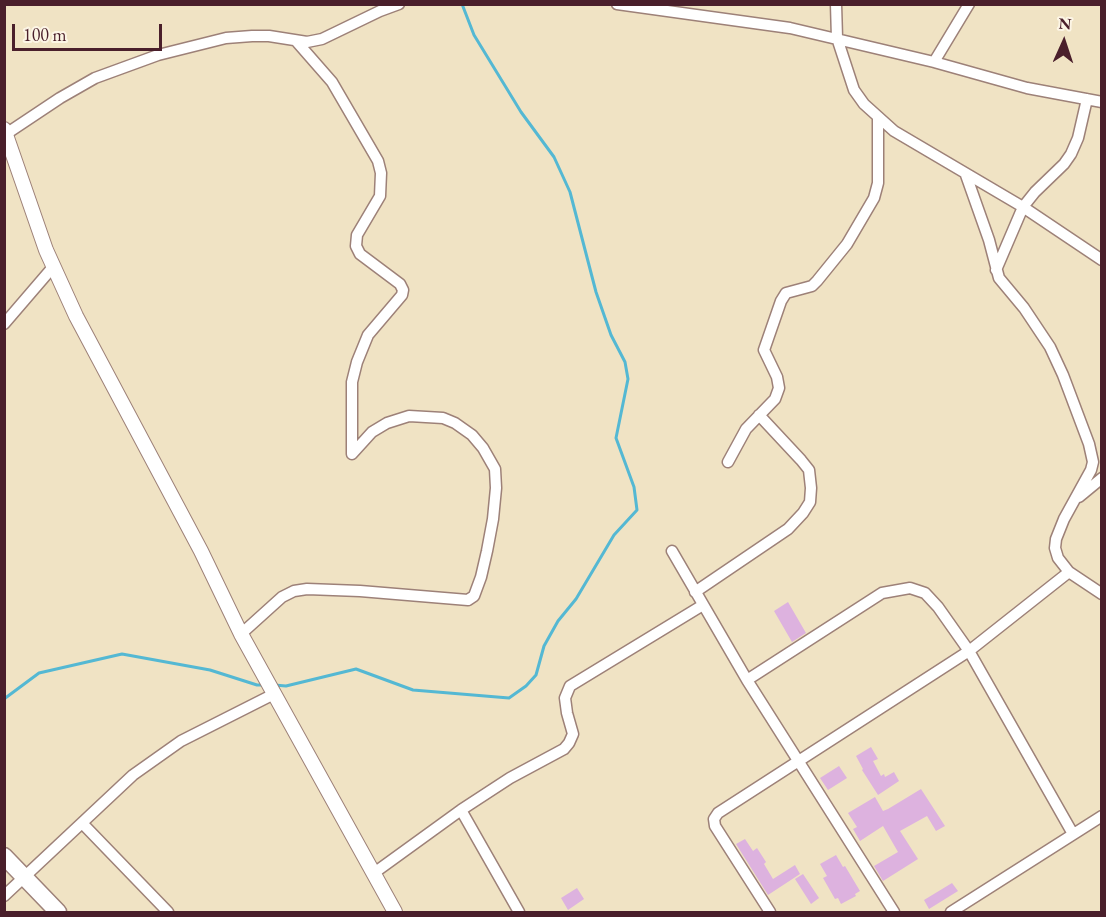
<!DOCTYPE html>
<html>
<head>
<meta charset="utf-8">
<style>
  body { margin:0 }
  #map { position:relative; width:1106px; height:917px; overflow:hidden; background:#f0e3c4; font-family:"EB Garamond",serif }
  canvas { display:block }
  .frame { position:absolute; inset:0; border:6px solid #4a1f2b; pointer-events:none }
  .north { position:absolute; left:1034px; top:12px; width:60px; height:60px; -webkit-text-stroke:4px #fcf5e5; paint-order:stroke; rotate:3deg; font-size:16px; font-weight:700; line-height:24px; text-align:center; color:#4a1f2b }
  .north::after { content:''; display:block; margin:auto; width:21px; height:27px; background:#4a1f2b; clip-path:polygon(50% 0,100% 100%,50% 72%,0 100%) }
  .scale { position:absolute; left:12px; top:24px; width:150px; height:27px; box-sizing:border-box; border:3px solid #4a1f2b; border-top:0; padding-left:8px; font-size:18px; line-height:21px; white-space:nowrap; color:#4a1f2b; -webkit-text-stroke:4px #fcf5e5; paint-order:stroke }
</style>
</head>
<body>
<div id="map">
<canvas width="1106" height="917"></canvas>
<div class="frame"></div>
<div class="north">N</div>
<div class="scale">100 m</div>
</div>
<script>
const context = document.querySelector('canvas').getContext('2d');
context.lineJoin = 'round';
const toPath = rows => new Path2D(rows.map(r => 'M' + r).join(''));
function trace(path, color, width, dash) { context.strokeStyle = color; context.lineWidth = width; context.lineCap = dash ? 'butt' : 'round'; context.setLineDash(dash || []); context.stroke(path); }
function fillPath(path, color) { context.fillStyle = color; context.fill(path, 'evenodd'); }
const stream = toPath([
  [274,685,286,686,356,669,413,690,509,698,526,686,536,675,544,646,558,621,576,599,614,535,637,510,634,487,616,438,628,379,625,362,611,335,596,292,570,192,554,157,521,112,474,35,462,4],
  [4,699,39,673,122,654,210,670,257,685,264,685]
]);
const building = toPath([
  [788,602,806,633,792,642,774,611],
  [871,747,878,759,873,761,881,776,884,774,885,777,894,772,899,781,878,795,862,770,863,769,856,756],
  [839,766,847,778,828,790,820,778],
  [921,789,945,826,936,831,927,816,900,831,918,859,883,881,874,866,898,852,883,826,860,841,853,829,857,827,848,813,875,797,883,811,888,809],
  [745,839,753,851,757,848,766,862,764,864,773,879,795,865,800,874,768,895,736,844],
  [836,855,843,867,845,866,860,891,855,894,856,896,841,904,838,898,835,899,823,878,827,876,820,864],
  [803,874,819,898,811,904,795,879],
  [952,883,958,891,929,909,924,900],
  [577,888,584,899,568,910,561,898]
]);
const street = toPath([
  [617,4,790,28,934,62,1027,88,1102,102],
  [836,4,837,38,854,90,864,104,894,131,1023,207,1102,260],
  [297,42,332,82,378,161,381,173,380,196,357,235,356,246,360,254,400,284,403,290,402,295,368,335,357,362,352,382,352,454],
  [934,62,969,4],
  [6,134,60,98,95,78,158,55,226,38,252,36,269,36,307,42,322,39,380,11,399,4],
  [966,175,989,240,999,278,1024,308,1050,347,1063,375,1089,444,1093,462,1091,470,1064,519,1056,539,1055,548,1058,558,1069,572,1102,594],
  [996,270,1023,207,1035,192,1064,164,1071,154,1078,138,1087,99],
  [4,324,53,267],
  [728,462,746,429,775,399,779,388,777,377,764,350,781,301,786,293,812,286,817,281,847,244,874,198,878,183,878,117],
  [1079,497,1102,478],
  [672,551,747,680,894,912],
  [695,592,788,529,803,513,810,502,811,488,809,470,801,460,759,415],
  [241,634,282,597,294,591,307,589,360,591,468,600,474,596,481,577,487,551,493,519,496,488,495,469,483,448,472,435,455,423,443,418,409,416,387,423,372,432,352,454],
  [747,680,882,593,910,588,925,593,938,607,969,651,1073,834],
  [461,810,519,912],
  [82,823,168,912],
  [374,873,461,810,510,778,564,749,569,743,573,734,567,713,565,698,570,686,703,605],
  [4,896,133,775,181,741,274,694],
  [770,912,715,826,714,819,718,813,969,651,1069,572],
  [951,912,1102,816]
]);
const secondary = toPath([
  [4,129,46,250,76,316,201,551,241,634,395,912]
]);
const primary = toPath([
  [4,856,58,912]
]);
trace(stream, '#54b8d3', 3);
fillPath(building, '#ddb2df');
trace(street, '#9d8178', 13);
trace(secondary, '#9d8178', 16);
trace(primary, '#9d8178', 19);
trace(street, '#fff', 10);
trace(secondary, '#fff', 14);
trace(primary, '#fff', 16);
</script>
</body>
</html>
